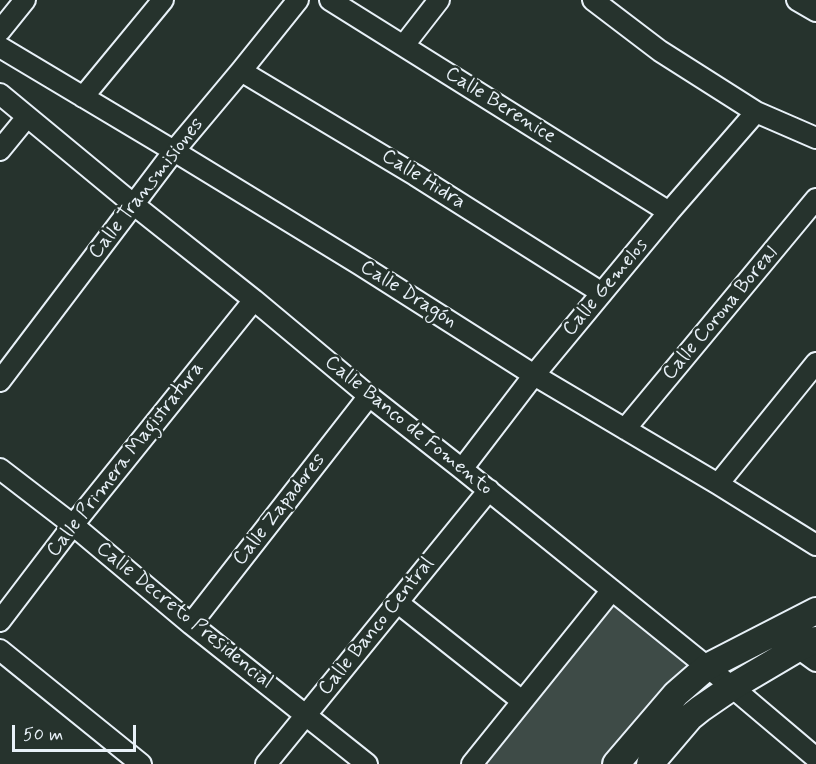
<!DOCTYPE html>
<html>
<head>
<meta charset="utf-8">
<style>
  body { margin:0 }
  #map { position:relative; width:816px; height:764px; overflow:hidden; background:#26332d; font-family:Mynerve,sans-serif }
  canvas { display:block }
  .scale { position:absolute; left:12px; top:725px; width:124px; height:27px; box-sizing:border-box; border:3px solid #e8f1f8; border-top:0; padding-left:8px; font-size:18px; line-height:21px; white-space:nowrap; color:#e8f1f8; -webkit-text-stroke:4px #26332d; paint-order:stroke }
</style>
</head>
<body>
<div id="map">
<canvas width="816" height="764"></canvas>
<div class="scale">50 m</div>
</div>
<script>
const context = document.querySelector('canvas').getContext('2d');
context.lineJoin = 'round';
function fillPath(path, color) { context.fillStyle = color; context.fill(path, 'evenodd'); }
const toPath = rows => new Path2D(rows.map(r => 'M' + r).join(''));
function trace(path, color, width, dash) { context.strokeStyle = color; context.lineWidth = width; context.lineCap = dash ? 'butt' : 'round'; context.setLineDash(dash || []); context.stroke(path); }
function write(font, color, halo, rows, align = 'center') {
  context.font = font + ' Mynerve,sans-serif'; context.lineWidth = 5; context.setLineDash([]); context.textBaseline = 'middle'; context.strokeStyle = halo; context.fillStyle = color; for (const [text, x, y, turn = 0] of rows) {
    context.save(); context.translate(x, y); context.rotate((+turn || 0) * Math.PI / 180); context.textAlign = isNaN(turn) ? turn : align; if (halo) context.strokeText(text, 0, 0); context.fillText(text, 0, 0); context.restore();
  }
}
const green = toPath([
  [612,590,707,667,616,764,472,764]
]);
const minor = toPath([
  [330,0,669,212],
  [593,0,660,51,756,112,816,138],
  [797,0,816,11],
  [0,31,25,0],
  [404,45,439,0],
  [0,47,174,151,359,264,534,375,718,484,816,545],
  [241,71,415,175,602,293],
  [0,94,133,204,254,300,369,396,462,469,732,687,816,758],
  [83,97,163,0],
  [0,150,27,117],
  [0,381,174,151,241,71,298,0],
  [625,429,816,199],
  [0,469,73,525,191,624,367,764],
  [462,469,534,375,669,212,756,112],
  [718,484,816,363],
  [397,602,522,701],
  [0,621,73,525,254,300],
  [191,624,369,396],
  [798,648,816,661],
  [0,650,141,764],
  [266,764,489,490],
  [472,764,612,590]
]);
const major = toPath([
  [616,764,676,694,707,667,816,611],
  [650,764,690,717,700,709,732,687,798,648,816,640]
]);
const streetNames = [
  ["Calle Berenice",500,106,32],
  ["Calle Hidra",423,180,32],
  ["Calle Transmisiones",147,189,-52],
  ["Calle Gemelos",606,288,-50],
  ["Calle Dragón",408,295,32],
  ["Calle Corona Boreal",721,314,-50],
  ["Calle Banco de Fomento",408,426,39],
  ["Calle Primera Magistratura",126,460,-52],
  ["Calle Zapadores",280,510,-52],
  ["Calle Decreto Presidencial",184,616,39],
  ["Calle Banco Central",377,627,-51]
];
fillPath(green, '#3e4b47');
trace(minor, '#e8f1f8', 24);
trace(major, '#e8f1f8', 30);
trace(minor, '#26332d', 20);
trace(major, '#26332d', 26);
write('20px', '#e8f1f8', '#26332d', streetNames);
</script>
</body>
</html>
